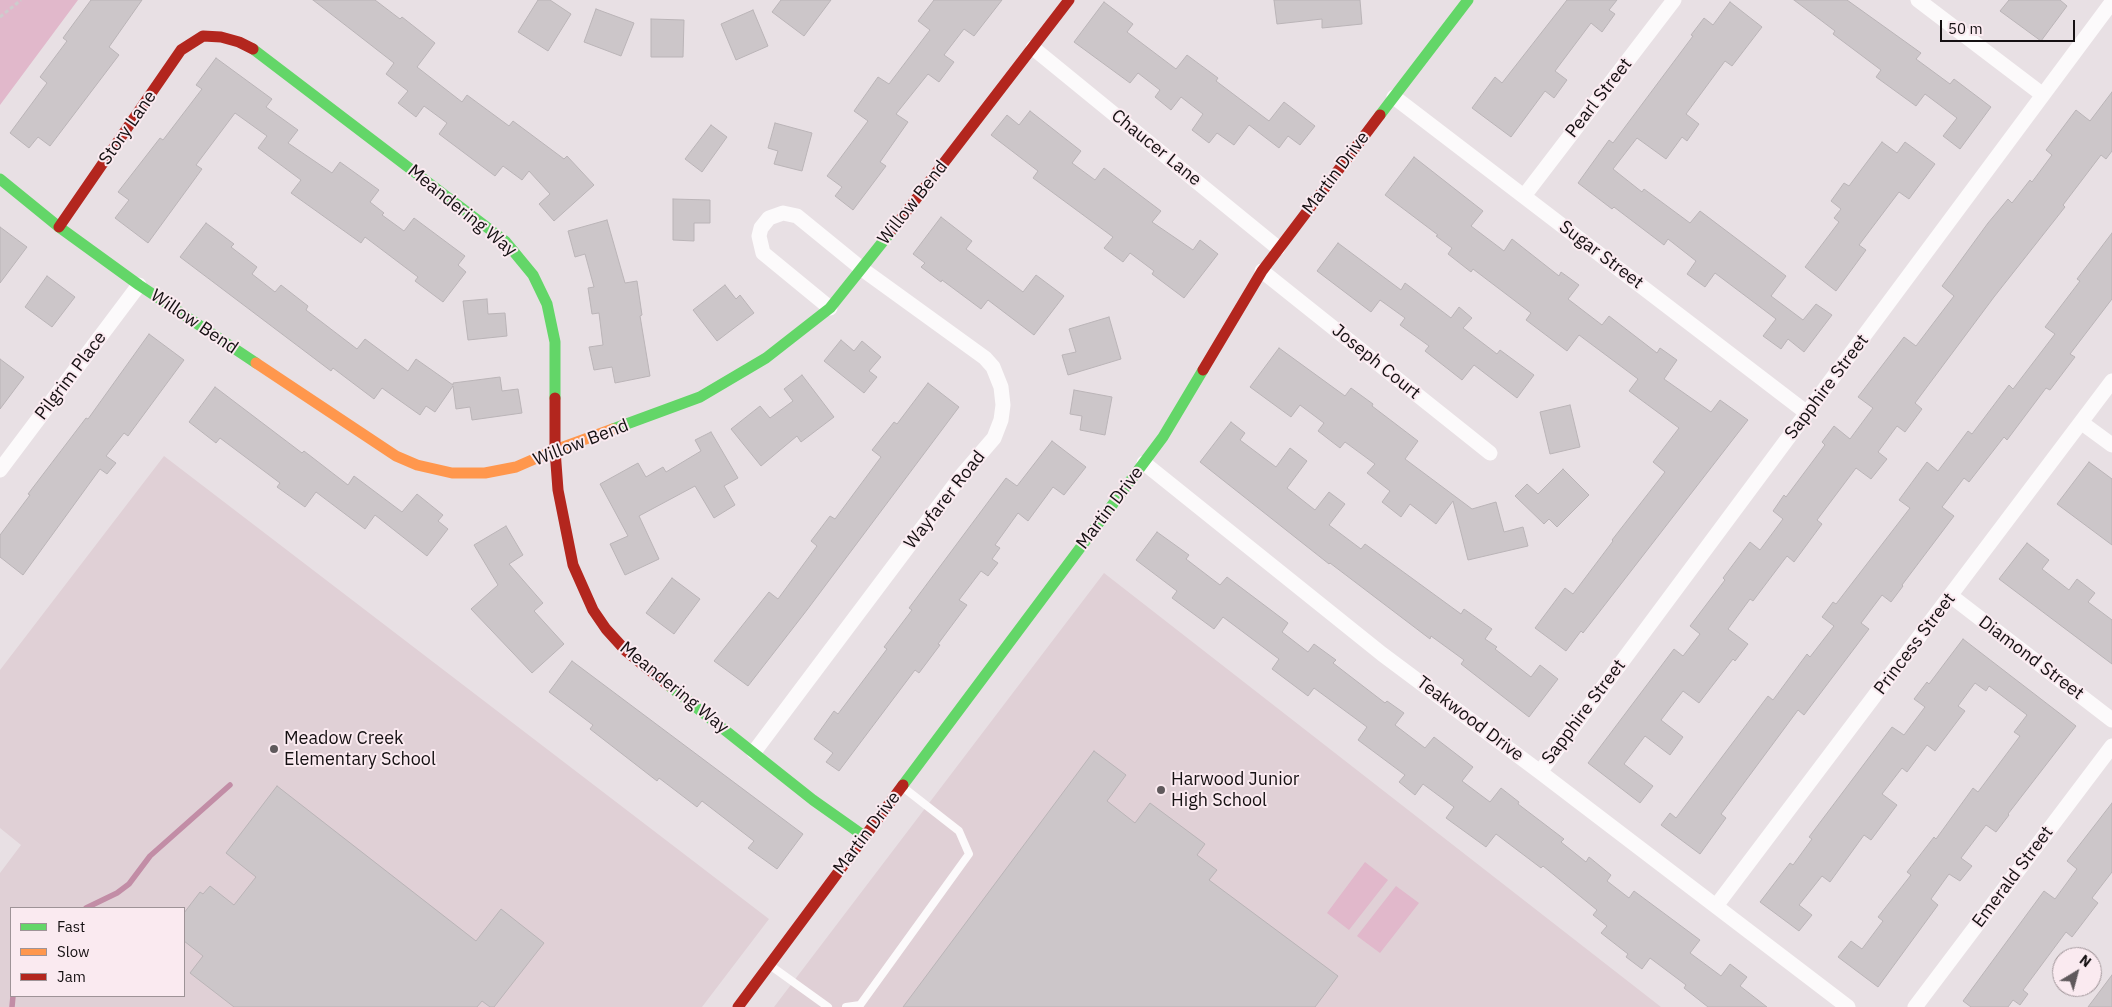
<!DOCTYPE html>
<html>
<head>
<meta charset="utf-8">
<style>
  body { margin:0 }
  #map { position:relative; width:2112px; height:1007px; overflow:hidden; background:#e8e0e4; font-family:"IBM Plex Sans",sans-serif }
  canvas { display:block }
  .legend { position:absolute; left:10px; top:907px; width:175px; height:90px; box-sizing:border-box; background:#faeaf0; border:1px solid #9e9397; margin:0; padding:6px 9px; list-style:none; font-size:15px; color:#151012 }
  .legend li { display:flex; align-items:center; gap:10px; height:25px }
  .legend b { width:25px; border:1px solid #9e9397 }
  .north { position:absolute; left:2052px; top:947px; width:50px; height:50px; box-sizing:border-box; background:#faeaf0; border:1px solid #9e9397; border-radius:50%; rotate:37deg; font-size:14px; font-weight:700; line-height:20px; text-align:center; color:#151012 }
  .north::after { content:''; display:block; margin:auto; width:18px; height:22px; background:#5f595c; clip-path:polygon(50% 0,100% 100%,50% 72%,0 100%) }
  .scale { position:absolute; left:1940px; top:20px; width:135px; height:22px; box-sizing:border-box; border:2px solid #151012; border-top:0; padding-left:6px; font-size:15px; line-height:18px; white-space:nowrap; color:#151012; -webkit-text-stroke:4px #faeaf0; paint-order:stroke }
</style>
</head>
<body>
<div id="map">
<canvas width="2112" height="1007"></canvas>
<ul class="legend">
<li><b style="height:6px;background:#63d668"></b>Fast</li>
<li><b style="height:6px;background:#ff974d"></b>Slow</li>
<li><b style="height:6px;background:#b3261e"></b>Jam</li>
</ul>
<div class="north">N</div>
<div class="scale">50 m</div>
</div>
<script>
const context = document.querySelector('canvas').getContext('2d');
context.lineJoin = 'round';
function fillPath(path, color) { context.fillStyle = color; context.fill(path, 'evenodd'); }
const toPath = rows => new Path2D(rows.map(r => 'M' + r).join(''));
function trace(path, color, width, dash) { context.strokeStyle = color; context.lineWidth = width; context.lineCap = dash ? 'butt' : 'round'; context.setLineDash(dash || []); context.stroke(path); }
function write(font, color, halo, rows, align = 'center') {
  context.font = font + ' "IBM Plex Sans",sans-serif'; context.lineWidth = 4; context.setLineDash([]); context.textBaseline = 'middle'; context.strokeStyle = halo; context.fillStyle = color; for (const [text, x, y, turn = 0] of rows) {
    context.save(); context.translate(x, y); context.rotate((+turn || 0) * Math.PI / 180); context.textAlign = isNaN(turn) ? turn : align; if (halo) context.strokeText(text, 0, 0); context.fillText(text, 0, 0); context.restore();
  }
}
const built = toPath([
  [164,456,769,919,702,1007,0,1007,0,873,21,845,0,828,0,670],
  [11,908,184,908,184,996,11,996],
  [1104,573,1661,1007,774,1007]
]);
const green = toPath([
  [0,0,78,0,0,105],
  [1365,862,1388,880,1349,930,1327,913],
  [1396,886,1419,903,1380,953,1357,936]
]);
const stream = toPath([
  [86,908,117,893,129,884,150,856,230,785],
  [12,1007,13,996]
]);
const building = toPath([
  [91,0,142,0,109,47,119,55,50,146,38,137,29,148,10,133,47,83,40,77,67,41,63,38,91,0],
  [313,0,375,0,400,19,402,17,435,43,417,67,462,102,467,95,509,126,513,121,564,159,567,156,594,185,554,221,539,204,550,194,529,171,522,180,503,166,495,176,439,134,447,123,424,106,416,117,398,103,408,91,386,74,394,63,313,0],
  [538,0,550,0,571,14,548,51,518,32,538,0],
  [781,0,831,0,804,36,772,12,781,0],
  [934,0,1002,0,974,36,964,29,944,55,954,62,939,82,928,74,896,114,908,122,880,162,886,166,853,210,835,196,842,187,827,176,868,121,854,111,878,77,889,84,930,30,918,21,934,0],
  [1274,0,1360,0,1362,24,1322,28,1322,19,1277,24,1274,0],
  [1567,0,1617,0,1609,10,1615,14,1602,32,1591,23,1555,71,1567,80,1554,98,1545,91,1511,137,1472,108,1495,77,1502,83,1567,0],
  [1794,0,1847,0,1921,53,1916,59,1950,84,1954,79,1991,107,1960,149,1943,136,1957,118,1925,94,1916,106,1876,77,1881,70,1833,34,1835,31,1794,0],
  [2009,0,2060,0,2067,6,2041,41,2000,11,2009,0],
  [1104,2,1133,24,1127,32,1176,69,1187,55,1218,78,1216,81,1269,121,1284,102,1315,126,1300,145,1288,136,1279,148,1249,125,1234,145,1217,133,1209,143,1192,130,1203,114,1181,97,1171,110,1155,97,1160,90,1138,73,1130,83,1074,42,1104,2],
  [1730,2,1762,27,1732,66,1725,61,1686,114,1699,124,1687,141,1682,137,1666,159,1637,138,1613,169,1642,192,1644,189,1690,223,1700,211,1786,276,1771,296,1803,320,1816,304,1832,315,1804,352,1788,339,1781,349,1763,336,1776,319,1715,273,1705,287,1687,274,1696,261,1668,239,1664,245,1614,207,1612,209,1578,183,1609,140,1613,143,1693,36,1691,35,1704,18,1713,25,1730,2],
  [596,9,634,23,621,56,584,42,596,9],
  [753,10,768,46,736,60,721,24,753,10],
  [651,19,684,20,683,57,651,57,651,19],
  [216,58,272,99,266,107,298,130,288,143,332,173,340,162,379,190,370,202,384,213,382,215,404,231,414,218,465,256,458,265,466,272,443,302,415,281,418,277,365,237,361,243,291,193,301,180,258,148,267,136,235,113,196,165,202,169,148,243,115,218,129,200,118,192,160,138,163,140,202,89,196,85,216,58],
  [2112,92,2112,151,2106,159,2101,155,2063,205,2065,207,1994,297,1915,403,1922,409,1905,432,1897,426,1878,452,1887,459,1871,479,1856,468,1817,520,1822,524,1794,562,1787,556,1753,601,1750,599,1728,629,1748,644,1735,661,1733,659,1699,703,1683,691,1661,720,1683,737,1670,755,1645,736,1624,764,1653,786,1640,803,1588,763,1674,649,1683,656,1700,634,1690,626,1725,580,1723,578,1750,542,1760,550,1783,519,1773,511,1784,495,1786,497,1825,445,1822,442,1834,426,1850,439,1873,408,1858,397,1904,337,1916,346,1954,296,1942,286,1988,223,2008,199,2012,203,2030,180,2032,182,2052,155,2046,150,2076,110,2090,121,2112,92],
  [1030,111,1081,151,1072,163,1095,180,1104,168,1161,211,1152,222,1193,250,1200,240,1218,254,1184,298,1152,274,1154,271,1130,253,1123,262,1104,248,1113,237,1033,178,1038,171,991,135,1007,115,1019,125,1030,111],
  [775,123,812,133,802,171,774,164,778,151,768,148,775,123],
  [711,125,727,137,702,172,685,159,711,125],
  [1882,142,1897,153,1905,142,1935,164,1909,199,1899,192,1859,245,1866,250,1836,291,1805,267,1839,222,1834,218,1841,209,1831,201,1844,183,1849,186,1882,142],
  [1414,157,1483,211,1471,226,1504,251,1512,239,1559,276,1561,272,1579,285,1568,299,1602,325,1609,316,1657,353,1660,348,1677,360,1664,379,1711,412,1720,400,1748,420,1583,633,1581,631,1566,651,1535,628,1565,588,1573,594,1613,541,1612,540,1665,472,1653,462,1679,428,1629,391,1638,379,1579,335,1567,351,1526,320,1531,313,1473,269,1471,272,1448,254,1452,248,1436,236,1438,235,1385,195,1414,157],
  [673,199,710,200,710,223,694,223,694,241,673,240,673,199],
  [941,217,972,241,966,249,1023,292,1036,275,1064,296,1034,335,988,300,981,309,942,280,941,282,921,267,925,263,913,254,941,217],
  [607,220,625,283,637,281,642,315,640,316,650,376,615,383,612,367,594,370,589,347,603,345,599,313,592,314,588,288,594,287,585,254,575,257,568,231,607,220],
  [206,223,234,244,231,247,257,267,252,274,275,292,281,285,308,306,306,310,357,349,365,339,408,371,416,359,453,385,453,383,500,377,502,391,518,389,522,413,472,420,470,407,456,409,453,386,435,412,426,406,420,415,382,388,374,399,333,368,331,371,180,257,206,223],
  [0,227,27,247,0,283,0,227],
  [2112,233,2112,299,2070,354,2075,357,2050,390,2046,388,2007,440,2004,437,1969,482,1964,478,1942,507,1954,516,1902,585,1903,586,1891,602,1882,595,1861,623,1869,629,1804,715,1798,710,1721,814,1726,818,1700,854,1661,825,1670,813,1676,818,1768,696,1773,700,1807,654,1810,657,1834,626,1822,617,1833,602,1836,604,1910,508,1899,500,1927,462,1938,471,1968,431,1972,434,2009,385,2013,389,2055,334,2045,327,2080,281,2077,279,2112,233],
  [1338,243,1401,290,1405,283,1451,318,1459,307,1472,318,1463,328,1497,354,1500,350,1534,375,1517,398,1474,365,1462,380,1425,351,1429,346,1400,325,1405,318,1380,300,1371,312,1317,271,1338,243],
  [47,276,75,297,52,327,25,307,47,276],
  [725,285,736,299,740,295,754,313,717,341,693,310,725,285],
  [487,299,488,314,505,313,507,336,468,340,463,301,487,299],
  [1109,317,1121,359,1068,375,1062,355,1076,352,1069,329,1109,317],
  [149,334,184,360,128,436,124,433,106,456,116,463,107,474,100,469,23,575,0,557,0,535,30,495,28,494,86,418,88,419,149,334],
  [841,340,854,351,862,341,881,357,869,371,877,377,864,393,824,361,841,340],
  [1279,348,1345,396,1351,388,1373,404,1372,406,1418,441,1405,459,1472,509,1496,502,1504,532,1523,527,1528,546,1468,560,1453,501,1436,524,1410,504,1401,517,1382,502,1390,491,1367,473,1375,464,1345,442,1340,448,1318,431,1324,423,1300,405,1291,417,1250,387,1279,348],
  [0,359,24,377,0,409,0,359],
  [802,375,834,417,801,442,797,436,761,466,731,429,760,406,770,418,793,401,784,389,802,375],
  [928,383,959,407,807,610,748,686,714,661,769,592,778,599,817,546,811,541,830,516,835,519,881,457,872,450,894,422,897,424,928,383],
  [215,387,302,453,304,451,348,485,354,476,402,512,417,494,443,515,438,521,448,529,427,556,375,515,365,529,316,492,305,507,277,487,280,483,220,438,216,443,189,422,215,387],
  [1074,390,1112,397,1105,435,1080,430,1082,416,1070,414,1074,390],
  [1570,405,1580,447,1550,454,1540,412,1570,405],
  [1231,422,1245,433,1240,440,1276,467,1290,448,1307,461,1287,488,1315,510,1329,492,1345,504,1329,525,1361,549,1365,544,1461,614,1464,609,1492,629,1485,639,1497,647,1495,649,1531,677,1540,665,1558,679,1529,717,1461,664,1464,660,1431,636,1430,639,1330,563,1329,564,1200,462,1231,422],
  [711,432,738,478,724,486,735,505,714,518,695,486,639,516,659,559,625,575,610,544,628,536,600,484,638,463,646,477,663,467,666,472,701,451,695,440,711,432],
  [1052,441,1086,467,1064,495,1053,487,1028,521,1018,513,995,545,1000,548,992,559,998,563,988,576,981,571,959,600,967,605,938,644,940,645,919,673,915,670,839,771,826,762,833,753,814,739,834,711,838,714,887,649,884,647,912,610,909,608,1006,478,1017,486,1052,441],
  [2089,462,2112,479,2112,545,2057,504,2089,462],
  [1563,469,1589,495,1557,527,1549,519,1544,524,1515,496,1527,484,1538,494,1563,469],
  [506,526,523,555,509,564,543,603,534,611,564,644,532,673,471,609,498,585,474,545,506,526],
  [1157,532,1189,555,1186,559,1220,585,1227,577,1288,623,1282,632,1308,652,1314,644,1336,660,1333,663,1385,703,1387,701,1404,713,1395,725,1425,748,1434,737,1473,767,1462,781,1490,802,1501,788,1519,802,1518,804,1564,839,1561,842,1586,862,1589,857,1611,875,1607,881,1629,898,1634,891,1700,940,1690,953,1721,976,1730,964,1747,977,1740,986,1767,1007,1708,1007,1684,988,1686,985,1650,958,1642,969,1626,957,1628,954,1601,933,1607,926,1593,915,1597,910,1543,866,1541,868,1496,834,1486,847,1446,818,1454,807,1423,784,1415,795,1399,782,1405,775,1358,740,1367,727,1314,688,1308,696,1272,669,1279,659,1223,617,1214,629,1172,598,1177,591,1136,560,1157,532],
  [2027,543,2049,560,2042,569,2069,590,2077,579,2095,593,2088,602,2112,620,2112,664,1999,579,2027,543],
  [672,578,700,599,674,634,646,613,672,578],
  [1963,639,2076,726,2008,814,2009,815,1996,832,1986,825,1961,858,1972,866,1960,881,1949,874,1931,899,1938,905,1878,987,1838,957,1851,941,1862,949,1883,921,1878,917,1911,875,1907,872,1934,837,1936,839,1973,788,1978,792,2020,736,2014,732,2027,715,1989,686,1986,691,1975,683,1958,706,1965,711,1935,751,1927,745,1907,772,1902,768,1882,794,1897,805,1871,840,1864,835,1830,882,1822,876,1799,905,1812,915,1799,931,1760,902,1790,863,1793,865,1812,839,1809,837,1892,727,1904,735,1925,707,1914,699,1927,682,1929,684,1963,639],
  [572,661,803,834,777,869,748,848,754,841,702,801,697,807,659,778,657,781,590,729,593,725,549,692,572,661],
  [1094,751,1126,775,1107,801,1135,823,1150,803,1205,844,1197,855,1217,870,1209,880,1338,976,1315,1007,903,1007,1094,751],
  [277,786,476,941,501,909,544,943,494,1007,490,1007,482,1001,477,1007,234,1007,190,973,203,956,184,941,184,913,200,892,203,894,210,886,234,905,256,877,226,853,277,786],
  [2112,803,2112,872,2092,898,2098,903,2072,937,2066,932,2023,990,2028,994,2020,1005,2013,1000,2008,1007,1971,1007,1963,1001,2044,891,2055,899,2077,869,2067,861,2112,803],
  [2112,975,2112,1007,2088,1007,2112,975]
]);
const path = toPath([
  [0,17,21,0]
]);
const lane = toPath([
  [771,966,828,1007],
  [846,1007,860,1005,969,854,959,831,904,788]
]);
const street = toPath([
  [1918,0,2043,95],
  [1033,48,1278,248],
  [1394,97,1807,413],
  [1524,196,1674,0],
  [1262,271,1490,453],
  [2082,423,2112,445],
  [1144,463,1382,654,1540,772,1848,1007],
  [0,470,139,285],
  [1951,596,2112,720],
  [754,752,962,475,994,438,1001,420,1003,405,1001,387,993,367,985,358,862,269,797,216,783,213,769,218,761,228,759,236,763,253,830,308],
  [1540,772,2112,2],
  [1716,906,2112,381],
  [1915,1007,2112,746]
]);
const fast = toPath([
  [253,49,505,241,533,275,547,304,555,342,555,398],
  [1380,115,1468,0],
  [0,179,59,227,139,285,256,363],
  [613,429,700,397,766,358,830,308,893,229],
  [668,685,813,800,864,836],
  [903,785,1163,437,1203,370]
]);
const slow = toPath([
  [256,363,396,456,417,465,452,473,485,473,516,467,555,450,613,429]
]);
const jam = toPath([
  [59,227,181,50,203,36,221,37,239,42,253,49],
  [893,229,1069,0],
  [1203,370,1262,271,1380,115],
  [555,398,555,450,558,490,573,565,593,610,606,629,626,651,668,685],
  [738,1007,903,785]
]);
const markers = [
  [274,749,5,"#5f595c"],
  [1161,790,5,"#5f595c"]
];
const streetNames = [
  ["Pearl Street",1599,98,-52],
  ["Story Lane",128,128,-55],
  ["Chaucer Lane",1156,148,39],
  ["Martin Drive",1336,173,-53],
  ["Willow Bend",913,203,-52],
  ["Meandering Way",462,211,39],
  ["Sugar Street",1601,255,37],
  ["Willow Bend",194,322,34],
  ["Joseph Court",1376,362,39],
  ["Pilgrim Place",71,376,-53],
  ["Sapphire Street",1827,387,-53],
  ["Willow Bend",581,443,-21],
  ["Wayfarer Road",945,500,-52],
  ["Martin Drive",1110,508,-53],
  ["Princess Street",1915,644,-53],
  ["Diamond Street",2031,658,37],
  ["Meandering Way",674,688,39],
  ["Sapphire Street",1584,712,-53],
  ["Teakwood Drive",1470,719,37],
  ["Martin Drive",867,833,-53],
  ["Emerald Street",2013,877,-53]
];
const poiNames = [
  ["Meadow Creek",284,739],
  ["Elementary School",284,760],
  ["Harwood Junior",1171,780],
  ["High School",1171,801]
];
fillPath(built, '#e0d0d6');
fillPath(green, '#e1b8cb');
trace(stream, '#c28da6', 5.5);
fillPath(building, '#ccc6c9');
trace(building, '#bab4b7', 1);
trace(path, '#cecccd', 3, [4, 2.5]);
trace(lane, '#fcfafb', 8);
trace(street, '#fcfafb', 15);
trace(fast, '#63d668', 11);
trace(slow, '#ff974d', 11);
trace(jam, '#b3261e', 11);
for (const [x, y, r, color] of markers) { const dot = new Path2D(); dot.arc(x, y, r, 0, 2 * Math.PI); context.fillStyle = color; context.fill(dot); trace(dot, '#faeaf0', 2); }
write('18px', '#151012', '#faeaf0', streetNames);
write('18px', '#151012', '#faeaf0', poiNames, 'left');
</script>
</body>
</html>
